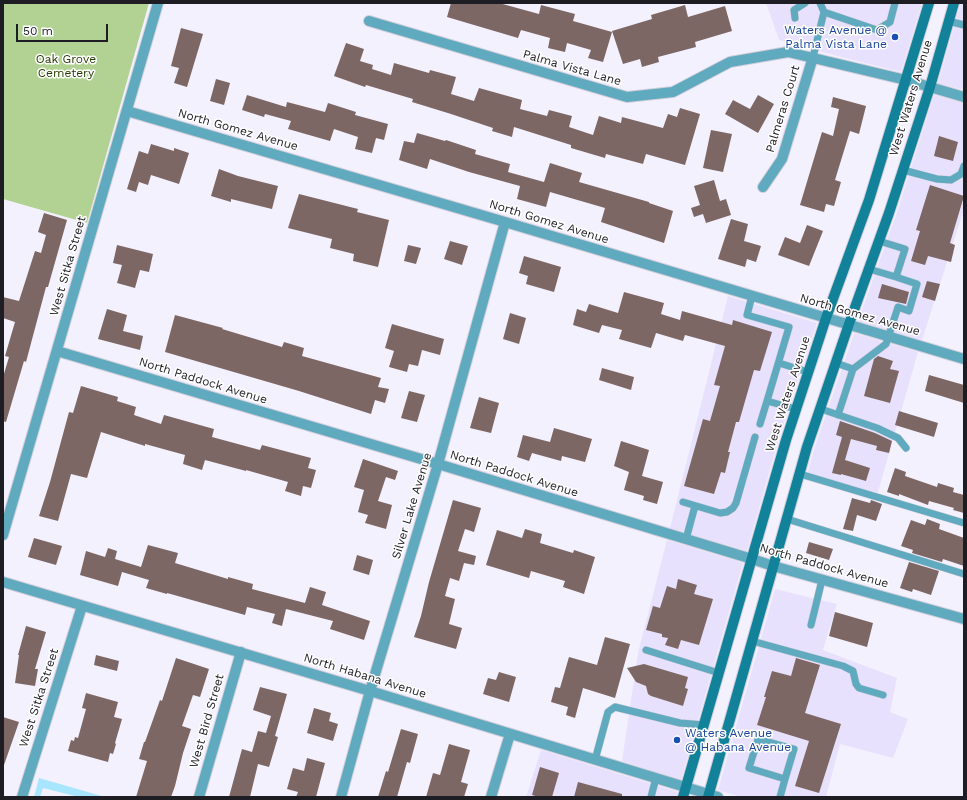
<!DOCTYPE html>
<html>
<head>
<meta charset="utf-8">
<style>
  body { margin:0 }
  #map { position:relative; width:967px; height:800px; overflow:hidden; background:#f4f1fe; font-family:"Work Sans",sans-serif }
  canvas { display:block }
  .frame { position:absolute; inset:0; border:4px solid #1f1d24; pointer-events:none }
  .scale { position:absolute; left:16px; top:24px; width:92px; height:18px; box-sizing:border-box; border:2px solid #1f1d24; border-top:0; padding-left:5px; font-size:12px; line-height:14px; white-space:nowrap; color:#1f1d24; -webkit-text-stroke:3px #fff; paint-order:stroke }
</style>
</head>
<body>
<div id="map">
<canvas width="967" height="800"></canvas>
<div class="frame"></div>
<div class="scale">50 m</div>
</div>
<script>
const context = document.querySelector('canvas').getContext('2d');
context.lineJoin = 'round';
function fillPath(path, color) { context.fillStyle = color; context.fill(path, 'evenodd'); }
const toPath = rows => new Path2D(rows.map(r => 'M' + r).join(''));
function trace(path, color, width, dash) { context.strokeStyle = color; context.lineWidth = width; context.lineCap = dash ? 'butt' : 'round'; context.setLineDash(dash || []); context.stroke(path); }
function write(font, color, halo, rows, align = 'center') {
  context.font = font + ' "Work Sans",sans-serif'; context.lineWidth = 3; context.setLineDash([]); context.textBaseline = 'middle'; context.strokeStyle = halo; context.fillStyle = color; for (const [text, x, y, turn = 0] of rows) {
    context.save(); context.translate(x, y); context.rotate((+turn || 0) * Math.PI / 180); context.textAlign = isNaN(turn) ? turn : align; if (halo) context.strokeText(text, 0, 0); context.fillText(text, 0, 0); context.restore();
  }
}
const built = toPath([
  [766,3,922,3,901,72,829,54,779,40],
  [961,3,964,3,964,90,938,83],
  [934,95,964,103,964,209,922,340,858,321,896,215],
  [728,296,817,323,779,438,747,551,670,528],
  [854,333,918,352,876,499,806,479,814,449],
  [667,540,743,563,681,780,622,761,638,653],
  [775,589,837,604,823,650,897,678,890,712,908,719,893,758,840,744,826,797,741,797,718,790],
  [541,750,678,792,676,797,526,797]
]);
const green = toPath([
  [3,3,149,3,87,223,3,199]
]);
const water = toPath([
  [39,778,105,797,79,797,43,788,40,797,34,797]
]);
const building = toPath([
  [451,3,499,3,539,14,541,5,575,14,573,21,612,32,603,62,588,58,591,50,567,43,565,52,548,48,550,38,521,30,518,38,447,17],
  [685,5,688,17,725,6,732,31,695,42,696,47,658,57,659,62,642,67,640,59,623,64,612,31,652,19,651,15],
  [181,28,203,34,187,87,174,83,179,68,171,66],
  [346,43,364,49,360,61,373,65,372,69,391,75,394,63,429,73,430,70,456,77,451,94,474,101,479,88,522,100,520,109,547,116,549,110,572,116,569,127,593,135,599,116,621,123,622,117,663,128,668,114,677,117,680,108,700,114,685,165,646,154,643,164,606,154,605,158,571,148,571,145,514,127,512,137,492,131,493,128,451,114,412,102,413,99,366,85,365,87,334,76],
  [216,79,230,83,224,105,210,101],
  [247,95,286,107,287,102,325,112,328,103,356,112,355,115,388,124,384,140,376,138,372,153,355,149,358,137,334,129,330,141,288,129,291,121,265,114,264,117,242,110],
  [758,95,774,104,758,133,725,114,733,100,750,109],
  [833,97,866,106,859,134,850,131,835,180,841,182,834,206,826,204,824,212,800,205,822,132,833,136,839,109,831,107],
  [711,130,732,134,723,172,703,168],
  [417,133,445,141,446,140,476,150,475,154,510,164,508,172,544,182,550,163,582,173,579,182,649,202,649,203,673,211,664,243,601,222,605,208,550,192,546,207,517,199,520,186,469,172,430,159,427,169,399,160,404,141,414,143],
  [939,136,958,142,953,161,934,156],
  [151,144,174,151,174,148,189,153,179,184,151,175,148,185,139,182,136,192,127,189,139,151,148,154],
  [219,169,238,176,278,186,272,209,231,199,231,202,211,196],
  [714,180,720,201,726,199,731,215,706,223,703,214,694,217,691,208,700,205,694,186],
  [930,185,964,196,950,243,955,245,951,262,928,256,925,265,911,261,920,231,916,230],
  [299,194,358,209,357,212,389,220,378,267,353,261,354,254,330,248,332,239,288,228],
  [44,213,67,220,48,287,46,287,26,362,24,361,6,422,3,421,3,377,9,357,5,356,15,322,3,318,3,297,19,301,35,251,41,253,46,235,38,232],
  [731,219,748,224,744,241,761,246,756,262,747,259,745,267,718,259],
  [807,225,823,231,809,266,778,255,785,237,800,243],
  [450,241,468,246,462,265,444,259],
  [117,245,153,254,149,272,140,270,135,288,117,283,122,265,113,263],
  [408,245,421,248,416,264,404,261],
  [524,256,561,267,554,292,526,284,528,276,519,273],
  [927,281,940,284,935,301,922,297],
  [882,284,909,292,906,304,878,298],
  [624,292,664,303,661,314,680,320,682,311,732,325,733,320,772,332,760,371,754,370,739,422,736,422,728,452,730,452,725,473,721,472,714,494,684,486,703,419,710,421,720,386,714,385,725,346,685,335,683,341,656,333,651,348,619,339,622,330,602,325,599,333,573,325,577,309,586,312,589,304,618,313],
  [107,309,127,315,123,331,143,336,140,350,98,339],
  [510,313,526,318,519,344,503,339],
  [175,315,223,328,222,329,282,347,284,342,304,348,302,356,381,378,378,387,389,389,385,403,375,400,371,414,299,391,165,352],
  [392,324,444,339,440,355,422,350,418,366,409,364,407,372,389,367,394,351,385,348],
  [878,356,893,361,890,369,899,371,890,403,864,396,874,359],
  [602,368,634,377,631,390,599,380],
  [929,375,964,385,964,403,925,391],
  [81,386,118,397,117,401,136,407,134,415,161,424,164,415,214,429,212,437,260,450,262,445,311,458,308,468,316,470,311,488,303,486,301,496,285,491,288,482,246,470,246,471,205,460,202,470,183,464,185,455,145,444,145,446,101,432,87,478,71,474,58,521,39,516,50,482,69,412,73,413],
  [409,391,425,395,417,422,401,418],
  [479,397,499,403,491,433,470,428],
  [899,411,938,423,934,437,895,425],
  [840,421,875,433,892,441,889,453,876,450,877,446,851,439,845,460,870,468,866,481,841,474,841,475,832,473,842,437,836,435],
  [554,428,592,439,585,462,562,456,561,461,532,453,529,461,517,457,523,435,550,442],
  [621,441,649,450,642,476,663,482,657,504,643,500,644,496,624,490,629,472,614,466],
  [363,459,398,471,395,480,386,477,378,501,392,505,386,529,365,523,368,515,358,512,364,490,354,487],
  [895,468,906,472,905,476,937,487,938,483,954,488,953,492,964,495,964,513,953,510,954,508,929,501,928,505,899,494,899,496,887,492],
  [852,498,870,503,871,500,882,504,876,521,857,515,853,531,843,529],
  [453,500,481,508,474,532,465,529,458,551,476,556,474,565,464,563,459,581,450,578,445,596,455,599,449,624,462,628,456,649,414,637,421,616,429,582],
  [927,519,940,524,939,529,964,538,964,566,943,559,942,562,912,553,913,550,901,546,911,520,925,525],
  [525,529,542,534,540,543,573,553,574,550,595,557,584,594,563,587,565,581,531,571,529,578,486,565,497,530,522,538],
  [34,538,62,546,56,565,28,557],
  [809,542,833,549,829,560,806,553],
  [148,545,178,553,175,563,228,579,228,577,253,584,252,589,305,603,310,587,326,592,322,605,370,621,364,640,330,629,333,621,286,609,282,626,272,623,275,614,247,607,245,615,167,593,167,594,146,588,149,580,122,572,118,586,80,575,86,551,105,557,108,548,117,551,115,559,141,567],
  [357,555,373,560,369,575,353,570],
  [909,562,939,571,931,595,913,589,912,592,900,588],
  [678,579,697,585,694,594,713,599,699,645,681,640,678,649,665,645,668,638,662,637,662,634,646,630,653,606,660,608,667,586,676,589],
  [835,612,873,623,867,647,829,636],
  [26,626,46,632,35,669,38,669,35,686,15,683,19,655,18,655],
  [605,637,630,644,615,698,583,688,575,718,566,715,568,707,551,702,555,687,560,688,569,657,597,665],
  [96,655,119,661,117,671,94,665],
  [176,658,209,669,200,697,193,695,182,726,191,729,183,753,175,786,171,797,136,797,147,761,139,759,144,742,145,742,160,700,162,701],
  [796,658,820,665,805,713,841,724,819,793,795,786,809,741,757,725,766,697,764,697,772,671,791,676],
  [644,664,688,677,685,688,688,689,683,706,651,696,648,694,646,686,636,682,627,668],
  [499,672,516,677,509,702,483,694,488,678,496,680],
  [260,687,287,694,275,736,278,737,269,767,258,764,250,797,229,797,242,749,252,752,258,731,266,733,271,716,253,710],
  [86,693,118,702,114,717,122,719,115,743,116,744,113,754,110,753,108,762,68,751,71,740,74,741,75,737,78,738,86,709,82,708],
  [314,708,331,713,329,721,338,724,333,741,307,733],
  [3,717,19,722,4,765,3,765],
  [401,729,418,734,410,763,407,762,397,797,378,797,386,771,388,772],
  [449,744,470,750,461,782,468,784,464,797,426,797,433,773,440,775],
  [307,758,325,763,316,797,296,797,298,792,287,789,293,768,304,771],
  [540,767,559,773,552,797,539,797,532,795],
  [578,782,622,794,622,797,574,797]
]);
const service = toPath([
  [820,3,824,12],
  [795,18,794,10,805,3],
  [948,21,964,25],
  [813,57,824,12,877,30,890,22,895,3],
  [903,170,937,179,951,180,961,174,964,166],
  [869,269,896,277,905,249,879,241],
  [752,296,747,315,789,327,767,401,796,409],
  [779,363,808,372],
  [836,363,853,369,838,415],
  [853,369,886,344,898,307,909,311,917,284,896,277],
  [821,409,877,428,898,438,906,448],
  [760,424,767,401],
  [800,474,964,523],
  [683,502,720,513,727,512,733,508,736,503,755,437],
  [787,519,964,574],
  [686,539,695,506],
  [811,625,822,580],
  [752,641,843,666,853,671,856,684,859,688,883,695],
  [646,650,719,673],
  [595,760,608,712,615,707,680,723,704,725],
  [651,797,656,778],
  [780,797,785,779,794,749,758,739,749,768,785,779]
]);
const minor = toPath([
  [369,21,627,97,673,92,730,62,788,52,906,80,964,97],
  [127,111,505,222,964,359],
  [763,187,782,159,813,57],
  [57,351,438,464,752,559,773,566,964,619],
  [3,535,158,3],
  [22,797,82,606],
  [199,797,241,652],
  [341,797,370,691,438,464,505,222],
  [491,797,510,734]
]);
const tertiary = toPath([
  [3,582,370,691,718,797]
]);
const secondary = toPath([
  [683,797,786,440,826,318,869,200,929,3],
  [708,797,807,447,849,324,889,213,930,87,954,3]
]);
const markers = [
  [895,37,4,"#1a4fb4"],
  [677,740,4,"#1a4fb4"]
];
const transitNames = [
  ["Waters Avenue @",887,30],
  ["Palma Vista Lane",887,44],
  ["Waters Avenue",685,733,"left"],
  ["@ Habana Avenue",685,747,"left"]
];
const parkNames = [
  ["Oak Grove",66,59],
  ["Cemetery",66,73]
];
const streetNames = [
  ["Palma Vista Lane",572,68,16],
  ["West Waters Avenue",911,98,-73],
  ["Palmeras Court",783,109,-73],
  ["North Gomez Avenue",238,130,16],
  ["North Gomez Avenue",549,222,17],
  ["West Sitka Street",68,266,-74],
  ["North Gomez Avenue",860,315,16],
  ["North Paddock Avenue",203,381,17],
  ["West Waters Avenue",788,394,-72],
  ["North Paddock Avenue",514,474,17],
  ["Silver Lake Avenue",412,506,-73],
  ["North Paddock Avenue",824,566,16],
  ["North Habana Avenue",365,676,17],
  ["West Sitka Street",39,698,-72],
  ["West Bird Street",207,721,-74]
];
fillPath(built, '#e8e1fd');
fillPath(green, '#b2d294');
fillPath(water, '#a8e5fe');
fillPath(building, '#7d6765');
trace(service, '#d2cfdb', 8);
trace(minor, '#d2cfdb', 12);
trace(tertiary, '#d2cfdb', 12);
trace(secondary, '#d2cfdb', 12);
trace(service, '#5faabf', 7);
trace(minor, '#5faabf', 10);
trace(tertiary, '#5faabf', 10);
trace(secondary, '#12829a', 10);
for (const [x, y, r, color] of markers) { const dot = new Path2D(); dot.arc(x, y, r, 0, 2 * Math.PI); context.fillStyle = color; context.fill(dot); trace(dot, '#fff', 1.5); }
write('12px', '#164399', '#fff', transitNames, 'right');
write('12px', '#243c00', '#fff', parkNames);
write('12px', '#1f1d24', '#fff', streetNames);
</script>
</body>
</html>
